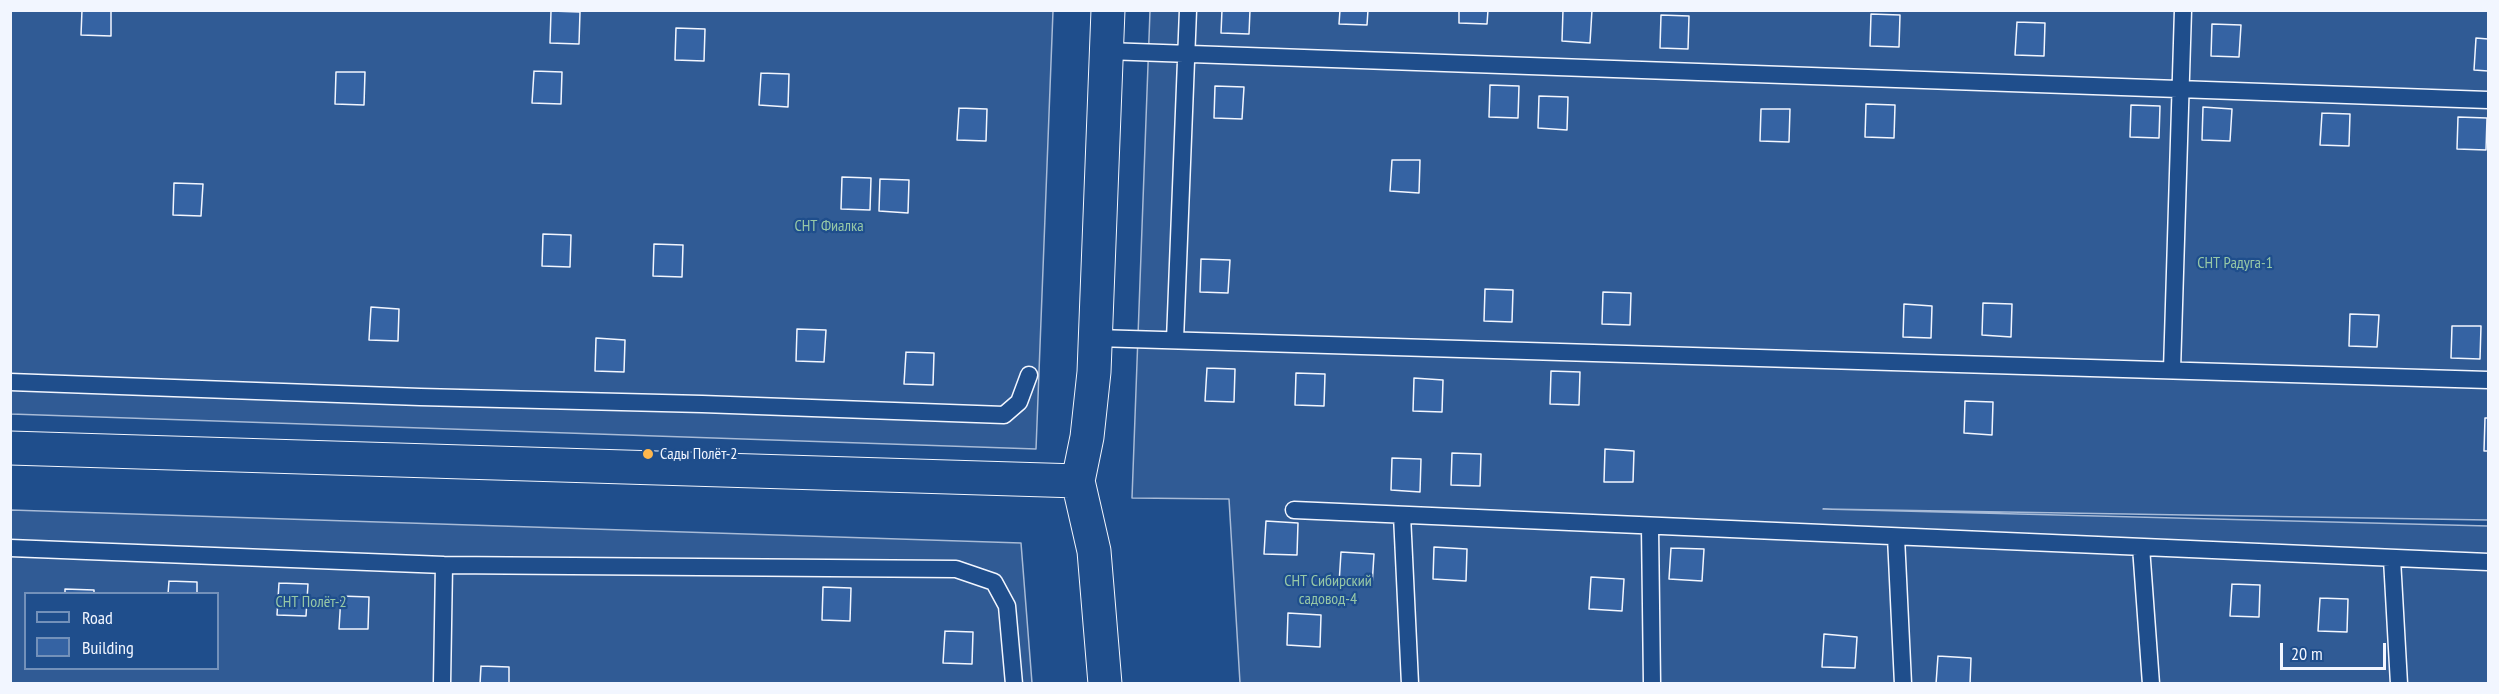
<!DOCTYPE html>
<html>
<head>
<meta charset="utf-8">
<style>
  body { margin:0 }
  #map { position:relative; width:2499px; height:694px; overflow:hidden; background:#1f4e8c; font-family:"PT Sans Narrow",sans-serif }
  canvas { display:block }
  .frame { position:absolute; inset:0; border:12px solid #f2f6ff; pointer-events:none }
  .legend { position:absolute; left:24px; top:592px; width:195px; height:78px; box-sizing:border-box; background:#1f4e8c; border:2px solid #7391ba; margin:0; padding:8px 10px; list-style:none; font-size:18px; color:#f2f6ff }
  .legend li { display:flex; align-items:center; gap:12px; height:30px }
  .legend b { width:30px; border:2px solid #7391ba }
  .scale { position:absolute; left:2280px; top:643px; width:106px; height:27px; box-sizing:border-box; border:3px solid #f2f6ff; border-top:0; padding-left:8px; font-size:18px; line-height:21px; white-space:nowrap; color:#f2f6ff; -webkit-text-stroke:4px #1f4e8c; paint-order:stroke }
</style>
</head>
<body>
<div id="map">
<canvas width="2499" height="694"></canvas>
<div class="frame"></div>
<ul class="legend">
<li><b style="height:8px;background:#1f4e8c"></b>Road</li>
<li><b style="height:16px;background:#3563a3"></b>Building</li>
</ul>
<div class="scale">20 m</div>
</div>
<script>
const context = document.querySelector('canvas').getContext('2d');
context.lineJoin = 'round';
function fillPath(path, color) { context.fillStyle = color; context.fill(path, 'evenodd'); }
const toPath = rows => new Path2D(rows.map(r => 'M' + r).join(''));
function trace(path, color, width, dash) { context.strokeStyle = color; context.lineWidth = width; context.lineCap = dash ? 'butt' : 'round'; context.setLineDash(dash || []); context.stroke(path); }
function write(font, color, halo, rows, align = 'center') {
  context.font = font + ' "PT Sans Narrow",sans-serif'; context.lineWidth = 4.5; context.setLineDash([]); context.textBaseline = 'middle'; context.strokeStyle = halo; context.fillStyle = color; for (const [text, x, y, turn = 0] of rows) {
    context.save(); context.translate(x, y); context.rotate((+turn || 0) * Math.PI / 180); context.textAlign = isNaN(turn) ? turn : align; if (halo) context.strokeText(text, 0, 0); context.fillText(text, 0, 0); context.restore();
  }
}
const built = toPath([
  [11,11,1053,11,1036,449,11,414,11,11],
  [1150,11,2488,11,2488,520,1823,509,2488,526,2488,683,1240,683,1229,499,1132,498,1150,11],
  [11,510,1021,543,1032,683,11,684,11,510],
  [26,594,218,594,218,668,26,668,26,594]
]);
const building = toPath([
  [82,10,111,10,111,36,81,35,82,10],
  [1222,10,1250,10,1249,34,1221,33,1222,10],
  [1340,10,1368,10,1367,25,1339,24,1340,10],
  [1459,10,1488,10,1487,24,1459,23,1459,10],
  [1563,10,1592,10,1590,43,1562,41,1563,10],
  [551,11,580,12,579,44,550,43,551,11],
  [1871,14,1900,15,1899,47,1870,46,1871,14],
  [1661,15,1689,16,1688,49,1660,48,1661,15],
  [2017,22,2045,23,2044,56,2015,55,2017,22],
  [2212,24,2241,25,2239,57,2211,56,2212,24],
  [676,28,705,29,704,61,675,60,676,28],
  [2476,38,2488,39,2488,71,2474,70,2476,38],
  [534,71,562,72,561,104,532,103,534,71],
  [336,72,365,72,364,105,335,104,336,72],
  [761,73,789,74,788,107,759,105,761,73],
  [1490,85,1519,86,1518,118,1489,117,1490,85],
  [1215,86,1244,87,1242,119,1214,118,1215,86],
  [1539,96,1568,97,1567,130,1538,128,1539,96],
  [1866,104,1895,105,1894,138,1865,137,1866,104],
  [2131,105,2160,106,2159,138,2130,137,2131,105],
  [2203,107,2232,109,2230,141,2202,140,2203,107],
  [959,108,987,109,986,141,957,140,959,108],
  [1761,109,1790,109,1789,142,1760,141,1761,109],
  [2322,113,2350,114,2349,146,2320,145,2322,113],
  [2458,117,2487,118,2486,150,2457,149,2458,117],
  [1392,160,1420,160,1419,193,1390,191,1392,160],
  [842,177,871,178,870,210,841,209,842,177],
  [880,179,909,180,908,213,879,211,880,179],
  [174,183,203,184,201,216,173,215,174,183],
  [543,234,571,235,570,267,542,266,543,234],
  [654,244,683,245,682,277,653,276,654,244],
  [1201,259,1230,260,1228,293,1200,292,1201,259],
  [1485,289,1513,290,1512,322,1484,321,1485,289],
  [1603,292,1631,293,1630,325,1602,324,1603,292],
  [1983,303,2012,304,2011,337,1982,335,1983,303],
  [1904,304,1932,306,1931,338,1903,337,1904,304],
  [371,307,399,309,398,341,369,340,371,307],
  [2350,314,2379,315,2377,347,2349,346,2350,314],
  [2452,326,2481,326,2480,359,2451,358,2452,326],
  [797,329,826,330,824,362,796,361,797,329],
  [596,338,625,340,624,372,595,371,596,338],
  [906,352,934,353,933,385,904,384,906,352],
  [1207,368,1235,369,1234,402,1205,401,1207,368],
  [1551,371,1580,372,1579,405,1550,404,1551,371],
  [1296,373,1325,374,1324,406,1295,405,1296,373],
  [1414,378,1443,380,1442,412,1413,411,1414,378],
  [1965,401,1993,402,1992,435,1964,433,1965,401],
  [2485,418,2488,418,2488,451,2484,451,2485,418],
  [1605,449,1634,451,1633,482,1604,482,1605,449],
  [1452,453,1481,454,1480,486,1451,485,1452,453],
  [1392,458,1421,459,1420,492,1391,490,1392,458],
  [1266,521,1298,523,1297,555,1264,554,1266,521],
  [1434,547,1467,549,1466,581,1433,579,1434,547],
  [1671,548,1704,549,1702,581,1669,579,1671,548],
  [1341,552,1374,554,1372,586,1339,584,1341,552],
  [1591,577,1624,579,1622,611,1589,609,1591,577],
  [169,581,197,582,197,594,168,594,169,581],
  [279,583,308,584,306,616,277,615,279,583],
  [2232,584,2260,585,2259,617,2230,616,2232,584],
  [823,587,851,588,850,621,822,620,823,587],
  [65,589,94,590,94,594,65,594,65,589],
  [341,596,369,597,368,629,339,629,341,596],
  [2320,598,2348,599,2347,632,2318,631,2320,598],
  [1288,613,1321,615,1320,647,1287,645,1288,613],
  [945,631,973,632,972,664,943,663,945,631],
  [1824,634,1857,637,1855,668,1822,667,1824,634],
  [1938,656,1971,658,1970,684,1936,684,1938,656],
  [481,666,509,667,509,684,480,684,481,666]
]);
const service = toPath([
  [1106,51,2488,100],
  [1096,338,2488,380],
  [1175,340,1188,10],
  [2172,370,2183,10],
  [10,382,420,397,702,404,1004,415,1019,402,1029,375],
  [1294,510,2488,562],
  [1402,515,1410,684],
  [1650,527,1652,684],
  [1896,537,1903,684],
  [2141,547,2151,684],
  [10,548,444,565,956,569,994,582,1007,606,1014,684],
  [2392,559,2399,684],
  [442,684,444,565]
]);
const tertiary = toPath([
  [10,448,1078,481],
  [1105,684,1094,551,1078,481,1087,437,1094,372,1108,10]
]);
const markers = [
  [648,454,6,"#ffb74d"]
];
const parkNames = [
  ["СНТ Фиалка",829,226],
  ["СНТ Радуга-1",2235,263],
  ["СНТ Сибирский",1328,581],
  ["садовод-4",1328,599],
  ["СНТ Полёт-2",311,602]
];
const poiNames = [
  ["Сады Полёт-2",660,454]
];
fillPath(built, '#305b95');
trace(built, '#a8bbd7', 1.5);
fillPath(building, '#3563a3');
trace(building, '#f2f6ff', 1.5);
trace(service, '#f2f6ff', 19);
trace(tertiary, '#f2f6ff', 35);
trace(service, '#1f4e8c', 16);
trace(tertiary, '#1f4e8c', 33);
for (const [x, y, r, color] of markers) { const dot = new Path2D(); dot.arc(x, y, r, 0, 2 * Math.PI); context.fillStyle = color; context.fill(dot); trace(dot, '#1f4e8c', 2); }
write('16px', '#97c8a6', '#1f4e8c', parkNames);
write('16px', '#f2f6ff', '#1f4e8c', poiNames, 'left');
</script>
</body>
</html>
